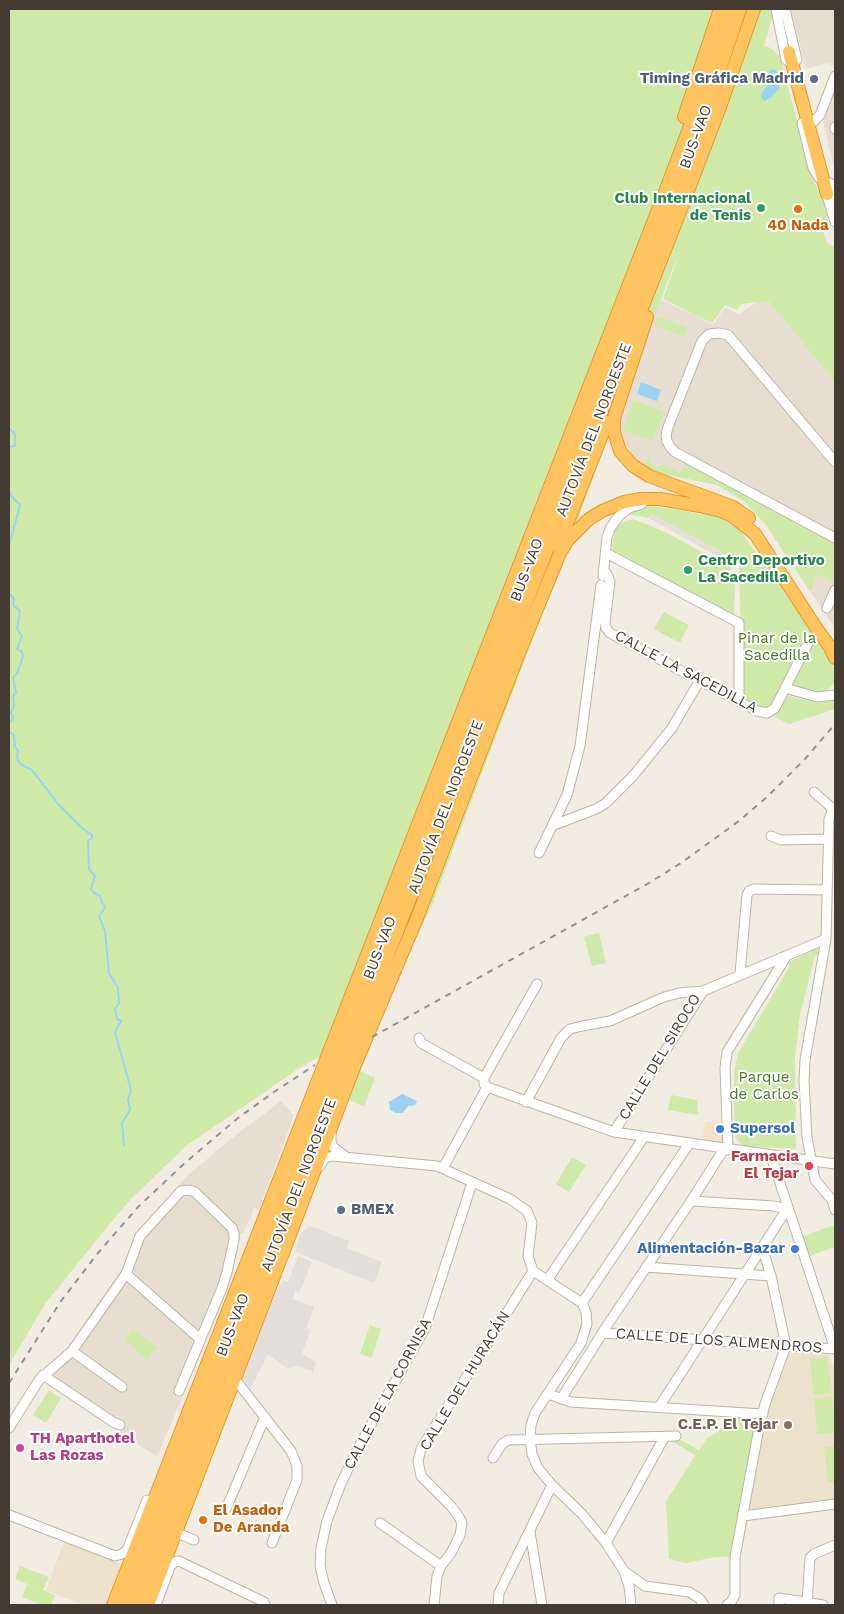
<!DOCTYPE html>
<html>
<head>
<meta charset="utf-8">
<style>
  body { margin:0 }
  #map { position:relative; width:844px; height:1614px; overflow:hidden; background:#f2ede2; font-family:"Work Sans",sans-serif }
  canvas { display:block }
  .frame { position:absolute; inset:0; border:10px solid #443c33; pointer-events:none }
</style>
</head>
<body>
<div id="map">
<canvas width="844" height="1614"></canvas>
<div class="frame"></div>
</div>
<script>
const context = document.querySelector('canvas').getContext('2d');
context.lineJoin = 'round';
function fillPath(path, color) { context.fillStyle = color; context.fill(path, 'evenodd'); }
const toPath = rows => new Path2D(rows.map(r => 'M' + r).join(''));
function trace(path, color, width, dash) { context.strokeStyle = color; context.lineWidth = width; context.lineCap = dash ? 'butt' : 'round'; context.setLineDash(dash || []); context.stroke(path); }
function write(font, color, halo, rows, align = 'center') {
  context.font = font + ' "Work Sans",sans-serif'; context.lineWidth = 4; context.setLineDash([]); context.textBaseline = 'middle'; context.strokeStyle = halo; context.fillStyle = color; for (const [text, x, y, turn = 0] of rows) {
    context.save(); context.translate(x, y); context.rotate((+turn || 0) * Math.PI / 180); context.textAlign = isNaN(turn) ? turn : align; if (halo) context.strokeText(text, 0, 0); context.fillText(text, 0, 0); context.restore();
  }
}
const residential = toPath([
  [791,9,835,9,835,67,827,63,806,69],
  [835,88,835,172,823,122],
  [766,295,835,382,835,628,766,525,744,501,717,485,654,472,639,464,626,445,620,428,619,422,659,299,695,315,713,325,725,307,739,314],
  [281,1101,294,1116,259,1209,254,1208,244,1233,241,1233,228,1289,157,1457,49,1385,53,1379,50,1375,73,1356,70,1344,124,1266,134,1236,185,1178,227,1142]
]);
const commercial = toPath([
  [723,1121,723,1141,719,1143,702,1140,705,1122]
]);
const education = toPath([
  [791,1352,829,1355,835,1372,835,1500,753,1510,751,1509,750,1505,766,1418,789,1354],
  [64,1542,122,1564,106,1605,84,1605,46,1590]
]);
const green = toPath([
  [9,9,775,9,764,46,771,48,780,57,813,180,822,196,828,219,823,230,827,243,835,248,835,382,769,301,741,304,737,310,725,305,712,323,663,299,682,246,664,291,433,903,374,1026,301,1067,186,1146,130,1200,103,1232,45,1304,9,1365],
  [658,316,688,328,684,337,654,325],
  [634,400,664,412,653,441,623,430],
  [649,457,651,458,650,462,657,468,659,465,661,466,662,464,680,473,686,463,835,543,835,573,832,581,818,574,810,592,766,525,744,501,717,485,654,472,643,466],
  [653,506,719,517,739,529,766,566,773,571,802,618,827,652,832,662,835,673,835,682,832,686,827,690,816,693,785,684,771,706,767,709,762,709,742,699,739,562,651,514,648,518,627,514,641,508],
  [634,519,669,534,731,568,729,573,735,578,734,618,615,554,613,551,612,544,616,527,625,521],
  [664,612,689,625,680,643,654,629],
  [785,695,818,703,835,700,835,709,789,724,775,717],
  [599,933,606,963,592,966,584,937],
  [816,949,820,953,815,956,800,1015,795,1059,796,1149,743,1146,735,1137,734,1073,738,1053,789,968,789,962],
  [360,1071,375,1078,364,1106,349,1100],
  [671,1095,697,1100,698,1115,668,1110],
  [572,1157,586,1165,569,1192,556,1184],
  [835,1225,835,1247,807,1257,800,1237],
  [370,1325,381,1329,372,1358,360,1354],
  [133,1329,157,1348,147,1360,124,1339],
  [827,1357,832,1393,814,1395,810,1359],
  [49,1390,61,1398,46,1423,33,1415],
  [832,1397,835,1433,817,1434,814,1399],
  [730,1416,754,1417,756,1419,732,1556,710,1558,686,1563,669,1559,666,1502,695,1455,670,1440,679,1439,699,1450,707,1438,719,1431],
  [835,1446,835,1482,828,1482,824,1447],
  [20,1566,49,1577,43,1590,55,1595,51,1605,42,1605,22,1597,27,1585,36,1588,15,1579]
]);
const parking = toPath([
  [651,513,729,557,727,561,648,518],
  [310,1226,349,1241,347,1248,382,1262,374,1283,295,1252,301,1233],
  [298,1256,312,1262,299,1293,295,1291,293,1299,314,1307,306,1328,311,1329,302,1354,316,1362,313,1372,297,1365,288,1369,268,1354,251,1387,250,1387,241,1376,274,1295,283,1281,288,1282]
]);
const water = toPath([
  [771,69,775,70,778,73,779,80,779,88,772,97,764,101,761,97,762,93,768,85,768,73],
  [641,382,661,390,657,401,637,394],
  [402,1094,417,1101,415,1105,408,1106,403,1113,396,1113,390,1110,389,1102]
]);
const stream = toPath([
  [9,428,15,434,15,446,9,447],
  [9,485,9,487],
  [9,491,12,497,20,505,9,546],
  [9,593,14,599,13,605,20,611,17,629,22,636,17,649,22,652,23,657,17,673,13,678,16,692,13,697,14,706,11,713,13,717,12,721,9,723],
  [9,732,14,735,15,747,18,751,17,758,20,764,32,770,58,804,83,829,92,835,92,838,88,841,89,869,95,876,91,889,94,893,100,896,102,903,104,905,105,908,99,916,105,931,109,973,118,988,119,1003,115,1009,117,1019,121,1021,115,1032,131,1090,128,1099,130,1110,122,1123,124,1145]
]);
const minor = toPath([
  [776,9,786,60],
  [785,9,797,60],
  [813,122,820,115,835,76],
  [802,123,813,168,819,178],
  [835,127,835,129],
  [830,183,835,198],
  [825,189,835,222],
  [835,462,728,335,719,333,709,334,702,341,668,427,666,435,667,441,670,447,675,452,835,538],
  [606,553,739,623,739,701],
  [603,570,607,574,610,582,605,622,606,628,610,633,757,711,767,713,775,708,808,643],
  [603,576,607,537,611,527,619,516,629,508,642,504],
  [827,608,835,590],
  [785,688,817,697,835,695],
  [814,792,833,809,829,819,826,939,805,1060,804,1081,807,1137,815,1180,832,1200,835,1210],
  [554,825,596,809,606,803,633,776,672,728,700,680],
  [771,836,781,840,828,839],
  [539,853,567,795,580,746,601,585],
  [740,974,747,895,749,891,754,889,827,890],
  [703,991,826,939],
  [419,1038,421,1043,484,1078],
  [487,1087,614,1132,835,1164],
  [526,1102,561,1038,570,1029,582,1026,610,1021,664,997,679,993,703,991,614,1132],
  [331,1133,331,1141,333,1147,345,1156],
  [728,1150,725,1068,727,1052,786,957],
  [771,1156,835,1349],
  [320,1166,325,1158,333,1156,437,1166,510,1199,527,1211,532,1223,528,1256,533,1271,582,1303,586,1312,587,1324,581,1343,535,1413,531,1425,530,1439,532,1454,538,1468,552,1485,582,1514,606,1543,624,1571,629,1586,631,1605],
  [443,1168,487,1087,484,1084,484,1078,537,984],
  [646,1267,771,1276],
  [126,1274,200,1339],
  [548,1279,644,1137],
  [582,1303,689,1144],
  [602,1333,835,1349],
  [72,1351,122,1387],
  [43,1375,113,1422,120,1425],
  [235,1379,291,1451,297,1466,297,1480,272,1543],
  [548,1394,571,1402,763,1414],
  [561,1399,608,1324,691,1201,724,1149],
  [659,1407,787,1209,774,1206,691,1201],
  [9,1428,39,1380,72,1351,126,1274,140,1236,181,1191,189,1190,195,1192,232,1228,234,1233,234,1240,227,1272,222,1288,179,1391],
  [493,1458,502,1444,508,1440,676,1436],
  [226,1509,265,1417],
  [9,1515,115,1556,122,1554,127,1550,147,1500],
  [743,1516,835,1504],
  [380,1523,441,1566],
  [175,1532,194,1540],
  [530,1532,542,1605],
  [606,1543,665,1436],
  [624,1571,645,1586,689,1592,699,1598,704,1605],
  [807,1603,810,1558,814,1554,835,1545],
  [156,1605,170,1567,174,1562,179,1561,264,1602,265,1605],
  [332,1605,324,1583,320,1566,321,1548,327,1521,340,1486,356,1452,425,1328,472,1183],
  [434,1605,437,1576,441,1566,451,1553,460,1535,462,1523,459,1517,451,1506,421,1476,418,1461,421,1449,533,1271],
  [498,1605,499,1593,552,1485],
  [727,1605,731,1602,735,1595,735,1557,759,1428,765,1404,786,1346,771,1276,762,1247],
  [779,1605,779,1598,823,1605]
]);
const highway = toPath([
  [789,52,827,194],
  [684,117,720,9],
  [647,317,614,418,614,432,620,451,632,465,649,476,733,507,749,518],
  [558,547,607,422],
  [113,1605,663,197,700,100,729,9],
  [125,1605,271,1226,672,201,709,102,740,9],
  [136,1605,400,924,683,204,720,107,754,9],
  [148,1605,355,1065,417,918,519,653,560,553,568,540,589,519,602,511,624,502,641,499,660,499,700,506,721,511,732,516,755,534,819,632,830,647,835,658]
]);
const rail = toPath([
  [372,1037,649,883,681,863,739,821,767,797,805,759,835,724],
  [9,1383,61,1301,98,1253,138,1207,186,1162,238,1118,274,1092,315,1065]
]);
const markers = [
  [814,79,5,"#5c6f8a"],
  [761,208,5,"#2e9e5b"],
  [798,209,5,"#e8710a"],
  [688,570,5,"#2e9e5b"],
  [720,1129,5,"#3f7fe0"],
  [809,1166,5,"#e0444e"],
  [341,1210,5,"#5c6f8a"],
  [795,1249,5,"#3f7fe0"],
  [788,1425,5,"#8d6e63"],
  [20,1448,5,"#d1479c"],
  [203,1520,5,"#e8710a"]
];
const serviceNames = [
  ["Timing Gráfica Madrid",804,79],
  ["BMEX",351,1210,"left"]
];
const streetNames = [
  ["BUS-VAO",696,137,-70],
  ["AUTOVÍA DEL NOROESTE",594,430,-69],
  ["BUS-VAO",527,570,-69],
  ["CALLE LA SACEDILLA",686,672,28],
  ["AUTOVÍA DEL NOROESTE",446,807,-69],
  ["BUS-VAO",380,948,-69],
  ["CALLE DEL SIROCO",660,1057,-59],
  ["AUTOVÍA DEL NOROESTE",299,1185,-69],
  ["BUS-VAO",233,1325,-69],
  ["CALLE DE LOS ALMENDROS",719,1341,4],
  ["CALLE DEL HURACÁN",465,1381,-59],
  ["CALLE DE LA CORNISA",388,1394,-62]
];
const leisureNames = [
  ["Club Internacional",751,199],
  ["de Tenis",751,216],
  ["Centro Deportivo",698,561,"left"],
  ["La Sacedilla",698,578,"left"]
];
const foodNames = [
  ["40 Nada",798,226],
  ["El Asador",213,1511,"left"],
  ["De Aranda",213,1528,"left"]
];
const parkNames = [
  ["Pinar de la",777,639],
  ["Sacedilla",777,656],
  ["Parque",764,1078],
  ["de Carlos",764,1095]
];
const shopNames = [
  ["Supersol",730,1129],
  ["Alimentación-Bazar",785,1249,"right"]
];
const healthNames = [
  ["Farmacia",799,1157],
  ["El Tejar",799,1174]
];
const educationNames = [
  ["C.E.P. El Tejar",778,1425]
];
const hotelNames = [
  ["TH Aparthotel",30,1439],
  ["Las Rozas",30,1456]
];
fillPath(residential, '#e6ded0');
fillPath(commercial, '#f6e2cb');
fillPath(education, '#ece2cb');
fillPath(green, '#cfe9a8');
fillPath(parking, '#e2dfdb');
fillPath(water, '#9ad2f3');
trace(stream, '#9ad2f3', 2);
trace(minor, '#beb4a5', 11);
trace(highway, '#e4982a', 14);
trace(minor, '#fff', 9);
trace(highway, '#ffc460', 12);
trace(rail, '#939393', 2, [6, 6]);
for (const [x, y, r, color] of markers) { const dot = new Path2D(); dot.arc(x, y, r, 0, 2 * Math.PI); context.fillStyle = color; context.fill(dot); trace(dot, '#fff', 2); }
write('bold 15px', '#4e5e75', '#fff', serviceNames, 'right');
write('15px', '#443c33', '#fff', streetNames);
write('bold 15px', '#27864d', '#fff', leisureNames, 'right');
write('bold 15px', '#c56008', '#fff', foodNames);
write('15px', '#477824', '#fff', parkNames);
write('bold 15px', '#366cbe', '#fff', shopNames, 'left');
write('bold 15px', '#be3a42', '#fff', healthNames, 'right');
write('bold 15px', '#785e54', '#fff', educationNames, 'right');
write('bold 15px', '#b23c85', '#fff', hotelNames, 'left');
</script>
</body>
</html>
